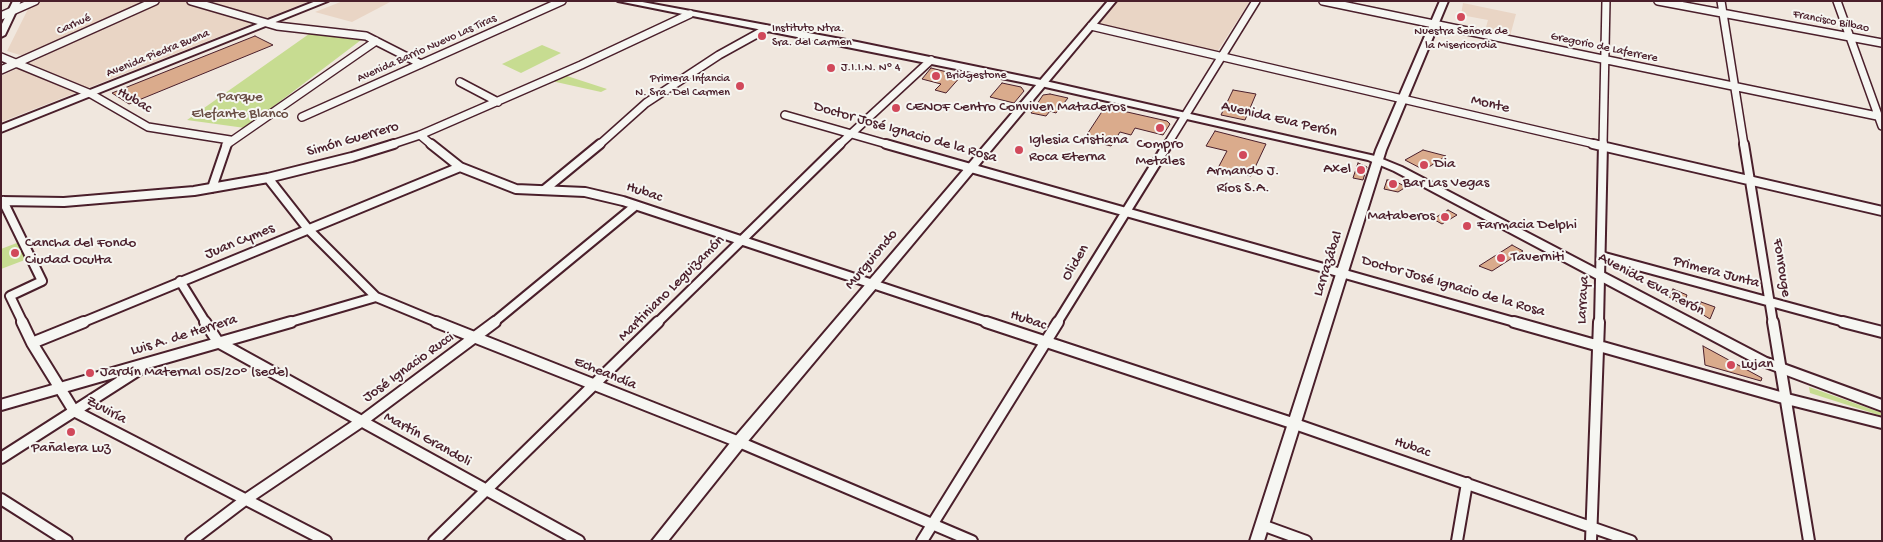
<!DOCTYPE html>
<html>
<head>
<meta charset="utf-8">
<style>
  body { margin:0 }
  #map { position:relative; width:1883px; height:542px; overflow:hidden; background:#f0e7de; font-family:"Gochi Hand",sans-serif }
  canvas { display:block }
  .frame { position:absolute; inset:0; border:2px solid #4a1f2b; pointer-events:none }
</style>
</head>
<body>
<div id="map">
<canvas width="1883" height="542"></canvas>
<div class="frame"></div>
</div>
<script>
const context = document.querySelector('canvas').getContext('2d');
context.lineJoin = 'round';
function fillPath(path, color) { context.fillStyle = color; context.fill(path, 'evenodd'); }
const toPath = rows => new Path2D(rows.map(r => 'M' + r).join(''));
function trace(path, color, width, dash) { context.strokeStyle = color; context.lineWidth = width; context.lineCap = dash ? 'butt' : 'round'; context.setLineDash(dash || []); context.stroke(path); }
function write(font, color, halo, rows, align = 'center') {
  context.font = font + ' "Gochi Hand",sans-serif'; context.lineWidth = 4; context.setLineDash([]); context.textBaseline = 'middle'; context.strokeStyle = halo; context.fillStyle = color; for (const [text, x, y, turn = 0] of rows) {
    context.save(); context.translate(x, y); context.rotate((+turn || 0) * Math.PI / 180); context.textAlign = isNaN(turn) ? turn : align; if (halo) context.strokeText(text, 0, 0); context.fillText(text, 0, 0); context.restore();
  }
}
const built = toPath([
  [32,1,310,1,1,122,1,76,36,60,7,51],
  [343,1,392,1,352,22,315,12],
  [1116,1,1250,1,1217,52,1097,24],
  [1463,3,1516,14,1510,36,1485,31,1488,20,1461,15]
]);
const green = toPath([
  [309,34,361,40,245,128,187,120],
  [542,45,561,53,521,73,502,64],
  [561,74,607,89,601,92,547,80],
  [22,241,30,258,1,269,1,249],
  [1809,387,1882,413,1882,416,1810,393]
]);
const building = toPath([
  [255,36,273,45,129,104,112,93,255,36],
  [931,68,951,73,962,75,946,93,935,90,941,84,922,79,931,68],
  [1002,83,1021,87,1024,91,1014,103,990,97,1002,83],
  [1233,90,1256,94,1245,120,1221,115,1233,90],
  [1050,94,1068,98,1056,113,1050,111,1046,116,1031,113,1043,95,1050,94],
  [1105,107,1167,121,1170,124,1163,135,1135,128,1131,135,1120,132,1111,146,1084,139,1105,107],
  [1215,131,1266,144,1251,176,1218,168,1227,151,1206,146,1215,131],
  [1423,150,1446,156,1424,170,1405,160,1423,150],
  [1358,163,1367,167,1363,180,1353,178,1358,163],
  [1387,180,1393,180,1406,187,1398,192,1384,189,1387,180],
  [1448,210,1457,215,1442,224,1433,219,1448,210],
  [1512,245,1523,251,1492,271,1479,266,1512,245],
  [1673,289,1687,295,1683,305,1669,297,1673,289],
  [1701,302,1715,307,1710,319,1697,311,1701,302],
  [1703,346,1762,378,1761,381,1705,365,1703,346]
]);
const minorFar2 = toPath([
  [191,1,277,26,366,36,421,64],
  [1323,1,1882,117],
  [1658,1,1882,43],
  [1721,1,1744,145],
  [1837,1,1882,126],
  [1,16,35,1],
  [1091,26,1599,145],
  [1,57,91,94,148,127,230,140],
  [1,70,155,1],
  [460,82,498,102],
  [785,115,890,145],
  [302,117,562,1],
  [420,135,432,145],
  [226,145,376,41],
  [390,145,420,135,581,65,690,14],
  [599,145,646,103,719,55,766,29],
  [839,145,931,60],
  [1167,145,1256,1],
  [1603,145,1606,1]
]);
const minorFar1 = toPath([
  [431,144,460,167,516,189,585,192,623,201,990,323],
  [886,144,1518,323],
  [1593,144,1882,211],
  [1744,144,1773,323],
  [268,178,308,229,376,297,439,323],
  [212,188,227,144],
  [544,190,600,144],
  [1,201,64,202,194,191,268,178,352,157,394,144],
  [3,201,42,281,10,296,23,323],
  [1601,256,1848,323],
  [180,281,206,323],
  [81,323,460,167],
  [287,323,376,297],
  [493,323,635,206],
  [657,323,840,144],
  [1057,323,1168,144],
  [1599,323,1603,144]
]);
const minor = toPath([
  [22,322,32,343,74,411,326,541],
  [205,322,218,342,579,541],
  [436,322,739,442,972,541],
  [986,322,1295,424,1631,541],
  [1514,322,1787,399,1882,423],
  [1773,322,1809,541],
  [1843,322,1882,332],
  [32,343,84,322],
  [1,405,291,322],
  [1,458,140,369],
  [1,499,67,541],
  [1262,525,1306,541],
  [191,541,245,500,362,421,495,322],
  [434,541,658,322],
  [922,541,1058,322],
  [1457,541,1467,483],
  [1591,541,1599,322]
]);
const tertiary = toPath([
  [13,1,21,1,5,35,1,37,1,26,13,1],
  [1108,1,1116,1,744,446,668,541,652,541,734,438,1108,1],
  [1440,1,1448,1,1386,150,1264,541,1250,541,1376,150,1440,1]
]);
const secondary = toPath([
  [316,1,328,1,1,132,1,125,316,1],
  [618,1,637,1,857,42,1041,80,1375,156,1402,167,1767,358,1882,400,1882,411,1757,364,1394,171,1368,160,1041,86,618,1]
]);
const markers = [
  [1461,17,5,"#d1495b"],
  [762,36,5,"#d1495b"],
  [831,68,5,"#d1495b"],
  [936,76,5,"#d1495b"],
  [740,86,5,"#d1495b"],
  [896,108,5,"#d1495b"],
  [1160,128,5,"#d1495b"],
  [1019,150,5,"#d1495b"],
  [1243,155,5,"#d1495b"],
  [1424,165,5,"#d1495b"],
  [1361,170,5,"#d1495b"],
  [1393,184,5,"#d1495b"],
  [1445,217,5,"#d1495b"],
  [1467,226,5,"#d1495b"],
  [15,253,5,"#d1495b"],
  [1501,258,5,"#d1495b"],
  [1731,365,5,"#d1495b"],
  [90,373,5,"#d1495b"],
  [71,432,5,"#d1495b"]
];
const farStreetnames = [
  ["Francisco Bilbao",1831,22,11],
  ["Carhué",74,25,-24],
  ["Gregorio de Laferrere",1604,48,12],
  ["Avenida Barrio Nuevo Las Tiras",427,49,-24],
  ["Avenida Piedra Buena",158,54,-22]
];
const farPoinames = [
  ["Instituto Ntra.",772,29],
  ["Sra. del Carmen",772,43],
  ["Nuestra Señora de",1461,32,"center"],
  ["la Misericordia",1461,46,"center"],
  ["J.I.I.N. Nº 4",841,68],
  ["Bridgestone",946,76],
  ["Primera Infancia",730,79,"right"],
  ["N. Sra. Del Carmen",730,93,"right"]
];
const parkNames = [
  ["Parque",240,98],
  ["Elefante Blanco",240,115]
];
const streetNames = [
  ["Hubac",134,101,30],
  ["Monte",1490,105,13],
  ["Avenida Eva Perón",1279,120,13],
  ["Doctor José Ignacio de la Rosa",905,133,16],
  ["Simón Guerrero",353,140,-16],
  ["Hubac",644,193,18],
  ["Juan Cymes",240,242,-22],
  ["Murguiondo",872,260,-50],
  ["Oliden",1076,263,-59],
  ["Larrazábal",1329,264,-72],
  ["Fonrouge",1781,268,81],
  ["Primera Junta",1716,273,15],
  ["Avenida Eva Perón",1651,285,28],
  ["Doctor José Ignacio de la Rosa",1453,287,16],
  ["Martiniano Leguizamón",672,289,-45],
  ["Larraya",1584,300,-87],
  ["Hubac",1028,321,18],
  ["Luis A. de Herrera",184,336,-17],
  ["José Ignacio Rucci",409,368,-36],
  ["Echeandía",605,374,22],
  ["Zuviría",106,411,28],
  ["Martín Grandoli",427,440,29],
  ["Hubac",1412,448,19]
];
const poiNames = [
  ["CENOF Centro Conviven Mataderos",906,108],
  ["Iglesia Cristiana",1029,141],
  ["Roca Eterna",1029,158],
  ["Compro",1160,145,"center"],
  ["Metales",1160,162,"center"],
  ["Dia",1434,165],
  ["Axel",1351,170,"right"],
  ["Armando J.",1243,172,"center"],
  ["Ríos S.A.",1243,189,"center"],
  ["Bar Las Vegas",1403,184],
  ["Mataberos",1435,217,"right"],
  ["Farmacia Delphi",1477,226],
  ["Cancha del Fondo",25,244],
  ["Ciudad Oculta",25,261],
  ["Taverniti",1511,258],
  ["Lujan",1741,365],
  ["Jardín Maternal 05/20° (sede)",100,373],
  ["Pañalera Luz",71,449,"center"]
];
fillPath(built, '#e9d5c5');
fillPath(green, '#c7dc91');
fillPath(building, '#daab8c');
trace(building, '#4a1f2b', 1);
trace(minorFar2, '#4a1f2b', 10);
trace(minorFar1, '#4a1f2b', 12);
trace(minor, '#4a1f2b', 14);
trace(tertiary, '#4a1f2b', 4);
trace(secondary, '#4a1f2b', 4);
trace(minorFar2, '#f6f6f2', 7);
trace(minorFar1, '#f6f6f2', 8);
trace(minor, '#f6f6f2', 10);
fillPath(tertiary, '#f6f6f2');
fillPath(secondary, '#f6f6f2');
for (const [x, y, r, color] of markers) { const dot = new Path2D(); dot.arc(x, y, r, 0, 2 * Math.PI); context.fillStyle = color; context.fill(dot); trace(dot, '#f6f6f2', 2); }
write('12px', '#4a1f2b', '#f6f6f2', farStreetnames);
write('12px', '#4a1f2b', '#f6f6f2', farPoinames, 'left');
write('15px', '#694e44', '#f6f6f2', parkNames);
write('15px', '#4a1f2b', '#f6f6f2', streetNames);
write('15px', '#4a1f2b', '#f6f6f2', poiNames, 'left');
</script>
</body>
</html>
